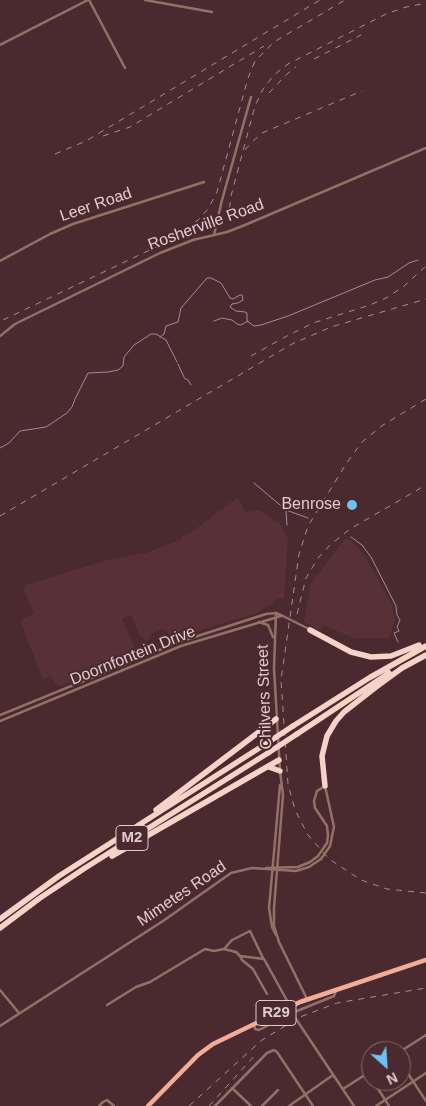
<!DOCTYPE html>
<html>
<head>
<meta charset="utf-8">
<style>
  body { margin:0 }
  #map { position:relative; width:426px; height:1106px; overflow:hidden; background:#4a2a2e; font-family:Helvetica,sans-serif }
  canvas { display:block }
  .north { position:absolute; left:361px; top:1041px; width:50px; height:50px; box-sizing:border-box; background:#4a2a2e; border:1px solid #866a6e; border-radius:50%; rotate:154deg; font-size:14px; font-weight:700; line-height:20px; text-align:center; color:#e0cbcd }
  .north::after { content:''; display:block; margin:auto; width:18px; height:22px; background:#6fc2f4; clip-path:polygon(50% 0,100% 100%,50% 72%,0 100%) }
</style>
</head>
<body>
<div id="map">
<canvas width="426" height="1106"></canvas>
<div class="north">N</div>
</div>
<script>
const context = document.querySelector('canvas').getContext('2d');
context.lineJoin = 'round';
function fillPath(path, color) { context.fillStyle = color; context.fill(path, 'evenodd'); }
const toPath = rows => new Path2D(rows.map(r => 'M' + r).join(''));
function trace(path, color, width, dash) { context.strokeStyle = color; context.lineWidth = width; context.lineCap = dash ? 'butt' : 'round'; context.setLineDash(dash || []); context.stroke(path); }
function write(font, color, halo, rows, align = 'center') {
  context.font = font + ' Helvetica,sans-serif'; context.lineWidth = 4; context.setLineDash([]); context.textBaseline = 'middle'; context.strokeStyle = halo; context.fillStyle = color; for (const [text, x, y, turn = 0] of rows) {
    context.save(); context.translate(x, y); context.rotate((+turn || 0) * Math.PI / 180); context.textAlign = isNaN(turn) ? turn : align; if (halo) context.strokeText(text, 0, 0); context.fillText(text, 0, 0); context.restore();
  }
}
const built = toPath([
  [238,497,245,512,259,510,281,525,288,539,284,599,275,598,275,602,257,613,175,638,170,636,167,631,161,629,152,633,148,641,144,640,143,637,141,638,131,615,122,619,135,648,130,657,61,686,54,683,51,676,43,679,20,621,34,614,23,588,25,588,26,585,111,559,146,553,182,539,182,535,189,534],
  [345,539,350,539,364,555,391,602,395,620,389,638,354,638,323,625,320,631,304,622,311,583]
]);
const stream = toPath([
  [214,321,222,318,232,320,237,324,241,325,248,321],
  [160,337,164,334,166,326,178,322,181,308,207,278,211,278,221,283,230,298,233,299,240,295,242,295,243,300,238,303,232,304,230,307,236,311,245,312,247,313,247,321,254,326,261,325,288,316,375,280,388,277,409,263,418,260],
  [178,364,184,377],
  [184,378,188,380,191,385],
  [0,448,9,443,20,431,46,427,67,413,72,407,75,399,88,373,108,372,118,370,123,366,124,357,134,345,151,334,156,334,166,340,177,362],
  [254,483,286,510,308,518],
  [286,511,287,525],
  [351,537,362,545,371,557,396,606,397,615,400,620,397,627,399,631,394,633,398,642]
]);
const street = toPath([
  [89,0,125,68],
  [145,0,212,12],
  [0,45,88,0],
  [214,235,222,200,251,97],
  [0,261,50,234,73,224,204,182],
  [0,336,15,324,160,253,193,240,227,232,245,225,426,148],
  [276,613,274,668,280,771,283,795,274,908,274,926,279,942],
  [259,622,268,625,273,637],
  [0,715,179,642,266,614,276,613,283,616,309,629],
  [0,721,181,646,281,616],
  [327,843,328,835,327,826,315,808,314,801,317,791,325,786,334,827,330,846],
  [266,868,298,867,310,862,318,856],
  [276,935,272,927,269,908,280,785],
  [279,942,307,999],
  [224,949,232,940,250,931,263,958],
  [240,956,242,960,253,969,267,994],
  [0,990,19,1013],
  [107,1005,136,987,150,982,205,949,214,951,224,949,236,952,240,956,264,959,290,1006],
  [254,1025,255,1029,259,1030,292,1013,334,996,336,991],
  [0,1026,163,921,231,873,252,868,296,871,309,867,321,859],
  [316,1049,354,1106],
  [401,1051,426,1035],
  [401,1063,426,1101],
  [367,1073,371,1079],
  [373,1081,389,1106],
  [232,1088,251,1106],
  [343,1089,371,1071],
  [99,1106,103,1102,107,1100,114,1106],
  [215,1106,267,1053,274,1050,277,1052,313,1106],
  [262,1106,278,1090],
  [289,1106,333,1075],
  [376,1106,426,1073]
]);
const primary = toPath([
  [148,1106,198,1055,213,1044,300,1002,426,960]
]);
const highway = toPath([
  [310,630,351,652,371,657,391,656,419,645],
  [293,726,369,678,426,646],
  [297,734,389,673],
  [269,767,280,771],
  [325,786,322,756,327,736,336,721,344,712,376,687,402,668,426,655],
  [156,810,276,719],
  [112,856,279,760],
  [0,919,59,876,264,745],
  [0,928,40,898,85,868,268,753]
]);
const rail = toPath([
  [314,59,361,35],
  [269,93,287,74,296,67],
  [103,136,130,127,264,46],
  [245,150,251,143,262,133,362,91],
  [55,154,86,141,320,0],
  [228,220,231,196,255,106,263,89,274,75,288,64,386,14,406,7,422,4],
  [3,320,177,237,198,220,208,209,217,192,248,78,255,61,274,42,345,0],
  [251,356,285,337,313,323,370,305,386,298,403,287,426,266],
  [426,399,383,425,362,442,346,464,308,526,299,554,281,680,288,784,295,810,308,835,329,859,361,880,387,889,426,893],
  [0,516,292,344,331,327,426,299],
  [297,614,306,578,318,558,330,545,350,529,426,485],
  [189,1106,262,1040,300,1017,337,1003,426,988],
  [209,1106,257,1053]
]);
const streetBridge = toPath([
  [318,856,327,843],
  [321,859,330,846],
  [292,1013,316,1049]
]);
const highwayBridge = toPath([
  [264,745,293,726],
  [268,753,297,734]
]);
const markers = [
  [352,505,6,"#6fc2f4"]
];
const shields = [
  [132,838,32],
  [276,1013,40]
];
const shieldNames = [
  ["M2",132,838],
  ["R29",276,1013]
];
const streetNames = [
  ["Leer Road",96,205,-19],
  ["Rosherville Road",206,225,-20],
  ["Doornfontein Drive",133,656,-22],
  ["Chilvers Street",265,697,-92],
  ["Mimetes Road",182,894,-34]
];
const poiNames = [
  ["Benrose",341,505]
];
fillPath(built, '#583136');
trace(stream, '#a08c9f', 1);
trace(street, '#947167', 2.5);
trace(primary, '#f3ac97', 4.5);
trace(highway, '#f6d3c8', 5.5);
trace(rail, '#a68d90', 1, [6, 6]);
trace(streetBridge, '#947167', 2.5);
trace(highwayBridge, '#f6d3c8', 5.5);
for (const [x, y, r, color] of markers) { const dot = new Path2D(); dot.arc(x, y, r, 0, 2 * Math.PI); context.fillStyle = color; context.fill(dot); trace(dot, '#4a2a2e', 2); }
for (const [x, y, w] of shields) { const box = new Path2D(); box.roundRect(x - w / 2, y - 12.5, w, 25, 4); context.fillStyle = '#4a2a2e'; context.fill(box); trace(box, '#e0cbcd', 1); }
write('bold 15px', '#e0cbcd', null, shieldNames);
write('16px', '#e0cbcd', '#4a2a2e', streetNames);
write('16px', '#e0cbcd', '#4a2a2e', poiNames, 'right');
</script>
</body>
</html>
